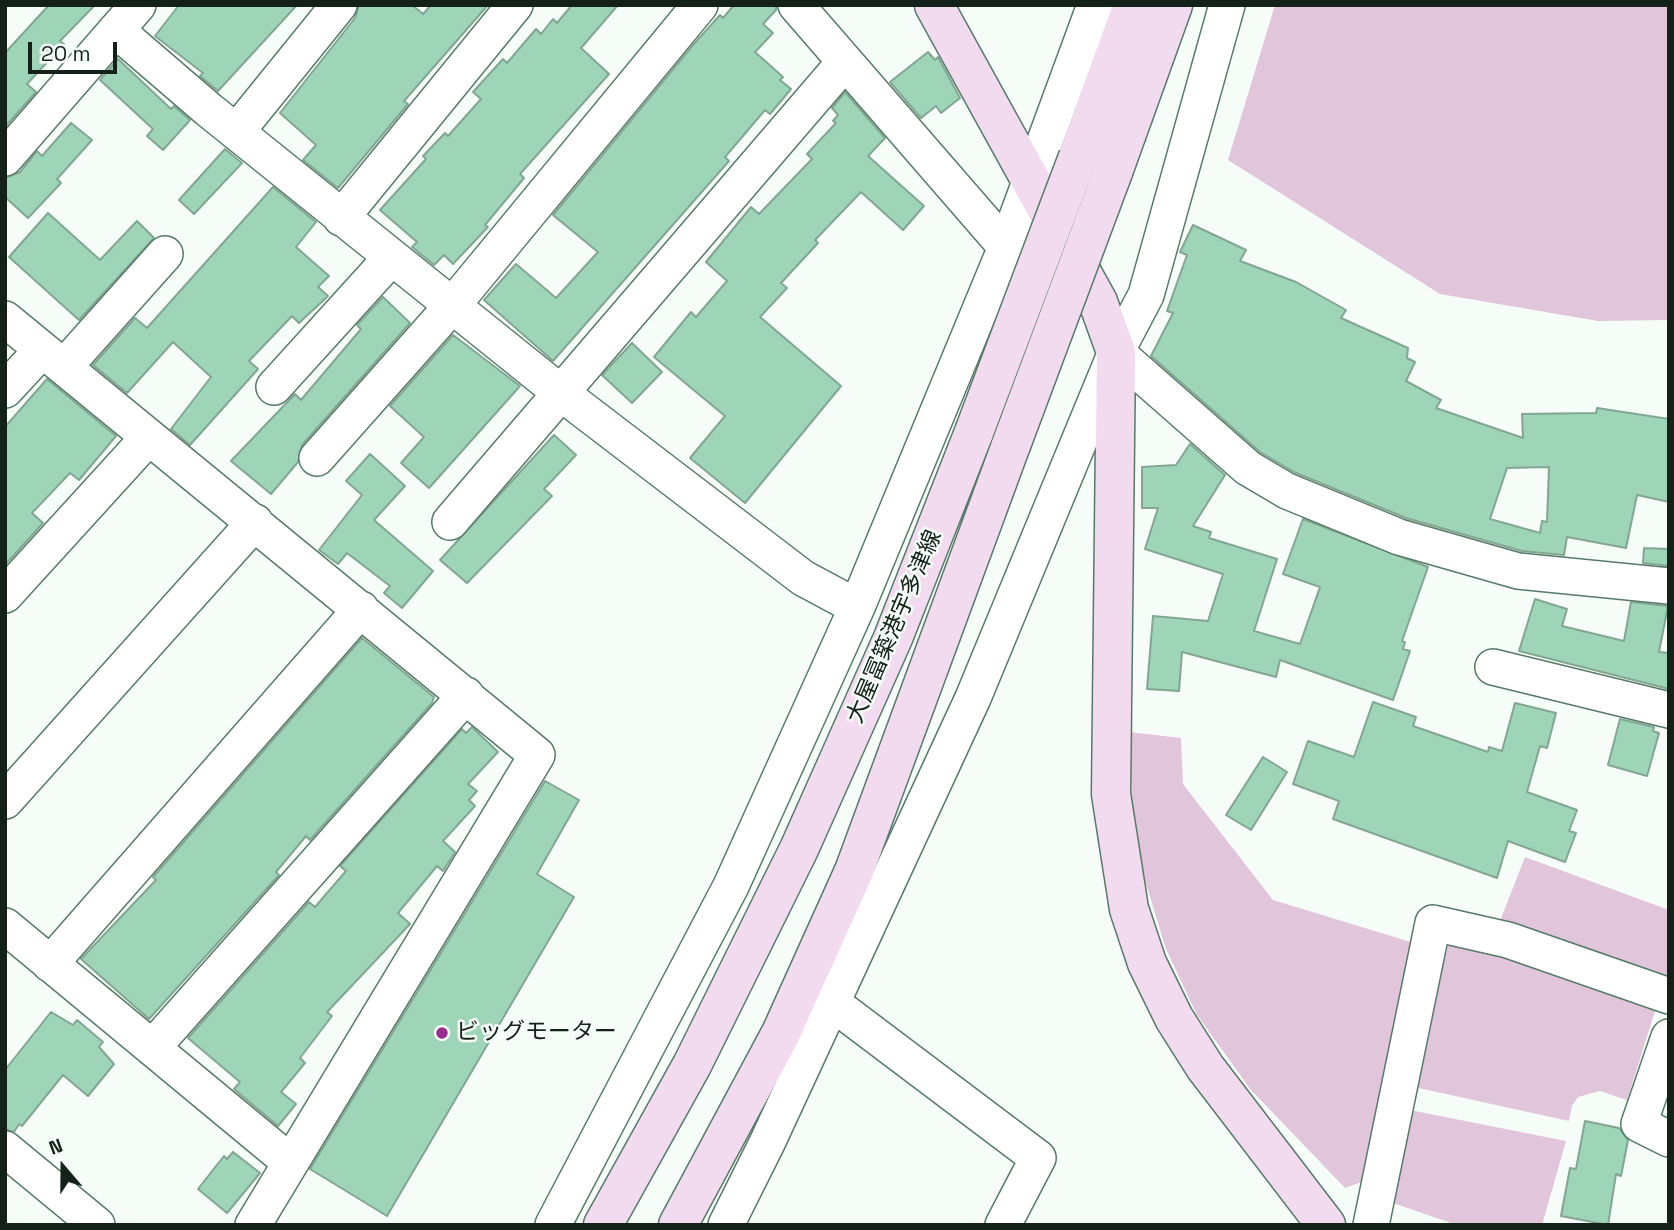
<!DOCTYPE html>
<html>
<head>
<meta charset="utf-8">
<style>
  body { margin:0 }
  #map { position:relative; width:1674px; height:1230px; overflow:hidden; background:#f6fdf9; font-family:"Space Grotesk",sans-serif }
  canvas { display:block }
  .frame { position:absolute; inset:0; border:7px solid #132119; pointer-events:none }
  .north { position:absolute; left:28px; top:1132px; width:70px; height:70px; -webkit-text-stroke:5px #f6fdf9; paint-order:stroke; rotate:340deg; font-size:19px; font-weight:700; line-height:28px; text-align:center; color:#132119 }
  .north::after { content:''; display:block; margin:auto; width:24px; height:32px; background:#132119; clip-path:polygon(50% 0,100% 100%,50% 72%,0 100%) }
  .scale { position:absolute; left:28px; top:42px; width:89px; height:32px; box-sizing:border-box; border:4px solid #132119; border-top:0; padding-left:9px; font-size:21px; line-height:24px; white-space:nowrap; color:#132119; -webkit-text-stroke:5px #f6fdf9; paint-order:stroke }
</style>
</head>
<body>
<div id="map">
<canvas width="1674" height="1230"></canvas>
<div class="frame"></div>
<div class="north">N</div>
<div class="scale">20 m</div>
</div>
<script>
const context = document.querySelector('canvas').getContext('2d');
context.lineJoin = 'round';
function fillPath(path, color) { context.fillStyle = color; context.fill(path, 'evenodd'); }
const toPath = rows => new Path2D(rows.map(r => 'M' + r).join(''));
function trace(path, color, width, dash) { context.strokeStyle = color; context.lineWidth = width; context.lineCap = dash ? 'butt' : 'round'; context.setLineDash(dash || []); context.stroke(path); }
function write(font, color, halo, rows, align = 'center') {
  context.font = font + ' "Space Grotesk","Noto Sans JP",sans-serif'; context.lineWidth = 5; context.setLineDash([]); context.textBaseline = 'middle'; context.strokeStyle = halo; context.fillStyle = color; for (const [text, x, y, turn = 0] of rows) {
    context.save(); context.translate(x, y); context.rotate((+turn || 0) * Math.PI / 180); context.textAlign = isNaN(turn) ? turn : align; if (halo) context.strokeText(text, 0, 0); context.fillText(text, 0, 0); context.restore();
  }
}
const green = toPath([
  [1275,5,1669,5,1669,320,1598,321,1440,294,1228,160],
  [1129,732,1181,738,1183,784,1273,900,1411,942,1364,1181,1345,1188,1251,1090,1197,1015,1166,949,1134,845],
  [1525,857,1669,910,1669,979,1500,921],
  [1461,939,1648,1001,1655,1011,1627,1100,1600,1091,1578,1097,1572,1106,1569,1121,1414,1087,1448,946],
  [1410,1110,1566,1141,1542,1225,1457,1225,1393,1203]
]);
const building = toPath([
  [49,5,95,5,60,41,64,44,27,84,36,92,5,127,5,53,49,5],
  [179,5,297,5,218,91,200,76,203,73,155,36,179,5],
  [359,5,412,5,423,14,431,5,488,5,404,101,408,104,338,188,303,160,316,145,280,113,355,18,359,5],
  [572,5,618,5,581,48,609,74,520,174,524,178,485,225,488,227,453,264,444,255,434,265,412,247,417,242,380,210,426,159,423,156,445,133,448,136,481,99,473,92,503,59,507,63,536,29,541,34,553,19,557,23,572,5],
  [734,5,776,5,776,10,763,24,773,33,755,52,783,77,780,80,791,89,770,114,765,110,725,157,729,161,553,361,484,300,516,264,556,298,598,252,553,215,693,45,720,15,723,18,734,5],
  [928,52,935,60,938,57,960,98,941,113,936,106,921,118,890,82,928,52],
  [118,59,171,109,174,106,190,120,163,150,147,136,153,129,100,80,118,59],
  [845,92,885,138,868,156,924,206,903,230,861,192,815,240,818,243,781,283,787,288,760,317,841,386,745,503,690,458,725,416,654,357,691,312,696,317,727,281,706,262,751,207,759,214,812,159,807,154,836,123,833,121,838,115,832,108,845,92],
  [71,123,92,140,57,179,61,183,28,218,5,197,5,178,20,172,37,151,42,156,71,123],
  [225,149,242,163,194,214,179,200,225,149],
  [273,187,316,222,296,247,329,276,318,287,328,296,299,323,292,316,249,361,258,369,190,445,171,429,211,377,173,342,127,393,93,365,135,318,147,328,273,187],
  [48,213,100,260,137,221,154,238,79,320,9,257,48,213],
  [1193,225,1246,250,1240,261,1296,282,1346,310,1341,318,1408,348,1407,358,1415,362,1406,381,1441,400,1436,408,1523,438,1522,414,1596,413,1597,408,1669,419,1669,502,1637,495,1626,548,1567,537,1564,555,1522,551,1406,518,1296,473,1260,452,1151,356,1173,313,1167,311,1187,255,1180,252,1193,225],
  [1549,467,1547,522,1542,521,1540,533,1490,519,1507,468,1549,467],
  [383,297,410,323,302,445,298,462,271,494,231,461,295,394,301,400,361,329,357,325,383,297],
  [453,335,520,386,429,488,401,463,424,437,390,406,453,335],
  [632,343,662,372,632,403,602,375,632,343],
  [47,379,116,436,79,480,70,473,32,513,43,523,5,565,5,427,47,379],
  [554,435,576,455,544,489,552,496,467,583,440,560,554,435],
  [1190,444,1225,475,1193,526,1211,532,1209,538,1277,559,1254,631,1300,644,1320,587,1283,574,1303,519,1428,567,1402,641,1405,642,1403,649,1410,651,1393,700,1280,660,1276,677,1182,652,1179,691,1147,689,1153,616,1208,621,1223,574,1145,549,1158,508,1142,508,1142,467,1176,465,1190,444],
  [370,454,405,486,374,520,433,571,402,608,384,593,390,586,347,553,338,564,319,550,362,495,346,481,370,454],
  [1644,548,1669,549,1669,566,1643,563,1644,548],
  [1535,599,1567,609,1562,626,1624,641,1631,602,1668,606,1659,652,1669,653,1669,689,1519,651,1535,599],
  [362,638,434,697,432,703,310,840,306,836,276,872,279,875,149,1019,81,959,156,880,153,877,362,638],
  [1373,702,1416,717,1413,726,1488,752,1489,747,1502,751,1515,703,1556,713,1547,748,1540,746,1527,792,1577,810,1569,831,1576,833,1565,862,1508,841,1497,878,1333,819,1339,801,1293,784,1308,741,1354,757,1373,702],
  [1620,719,1654,727,1653,731,1659,733,1647,776,1608,765,1620,719],
  [472,727,498,752,468,784,477,791,469,800,475,806,443,841,455,852,443,871,437,866,398,913,410,924,327,1012,332,1016,300,1058,305,1063,281,1092,296,1104,278,1126,234,1089,240,1082,188,1038,309,902,315,907,346,871,340,866,462,729,466,733,472,727],
  [1263,757,1287,772,1251,830,1226,815,1263,757],
  [545,781,579,800,537,874,574,897,387,1216,310,1169,545,781],
  [51,1012,73,1025,77,1020,103,1042,99,1047,114,1064,88,1096,63,1075,22,1126,19,1124,14,1132,5,1129,5,1070,51,1012],
  [1585,1121,1619,1128,1628,1140,1621,1176,1616,1174,1608,1225,1561,1216,1570,1168,1576,1169,1585,1121],
  [233,1152,260,1173,227,1213,198,1189,224,1156,227,1159,233,1152]
]);
const street = toPath([
  [796,5,1006,247],
  [116,30,209,110,561,393,803,578,857,607],
  [237,131,339,5],
  [5,158,138,5],
  [341,218,515,5],
  [5,319,537,755,253,1225],
  [1116,352,1248,468,1287,491,1399,537,1518,571,1669,586],
  [64,367,165,254],
  [274,387,391,258],
  [5,390,42,350],
  [317,458,451,307,700,5],
  [450,522,844,63],
  [5,595,148,438],
  [1493,667,1669,710],
  [5,801,255,522],
  [5,926,290,1162],
  [50,964,361,609],
  [831,1002,1038,1158,1003,1225],
  [1669,1037,1639,1124,1669,1139],
  [152,1048,466,695],
  [5,1149,97,1225],
  [553,1225,731,886,857,607,1006,247,1095,5],
  [726,1225,767,1143,973,698,1116,352,1146,295,1227,5],
  [1371,1225,1433,923,1508,940,1669,996]
]);
const secondary = toPath([
  [934,5,1098,302,1116,352,1111,794,1129,909,1147,963,1174,1018,1205,1067,1326,1225],
  [1078,157,1133,5],
  [1113,172,1173,5],
  [603,1225,692,1065,799,849,893,638,974,432],
  [678,1225,781,1033,854,871,1011,445]
]);
const secondaryBridge = toPath([
  [974,432,1078,157],
  [1011,445,1113,172]
]);
const markers = [
  [442,1033,7,"#9a2d8d"]
];
const streetNames = [
  ["大屋冨築港宇多津線",895,627,-67]
];
const poiNames = [
  ["ビッグモーター",456,1033]
];
fillPath(green, '#e1c5da');
fillPath(building, '#9ed5b8');
trace(building, '#82a692', 2);
trace(street, '#577a68', 38);
trace(secondary, '#577a68', 41);
trace(street, '#fff', 35);
trace(secondary, '#f2dbee', 38);
trace(secondaryBridge, '#577a68', 41, []);
trace(secondaryBridge, '#f2dbee', 38);
for (const [x, y, r, color] of markers) { const dot = new Path2D(); dot.arc(x, y, r, 0, 2 * Math.PI); context.fillStyle = color; context.fill(dot); trace(dot, '#f6fdf9', 2.5); }
write('23px', '#132119', '#f6fdf9', streetNames);
write('23px', '#132119', '#f6fdf9', poiNames, 'left');
</script>
</body>
</html>
